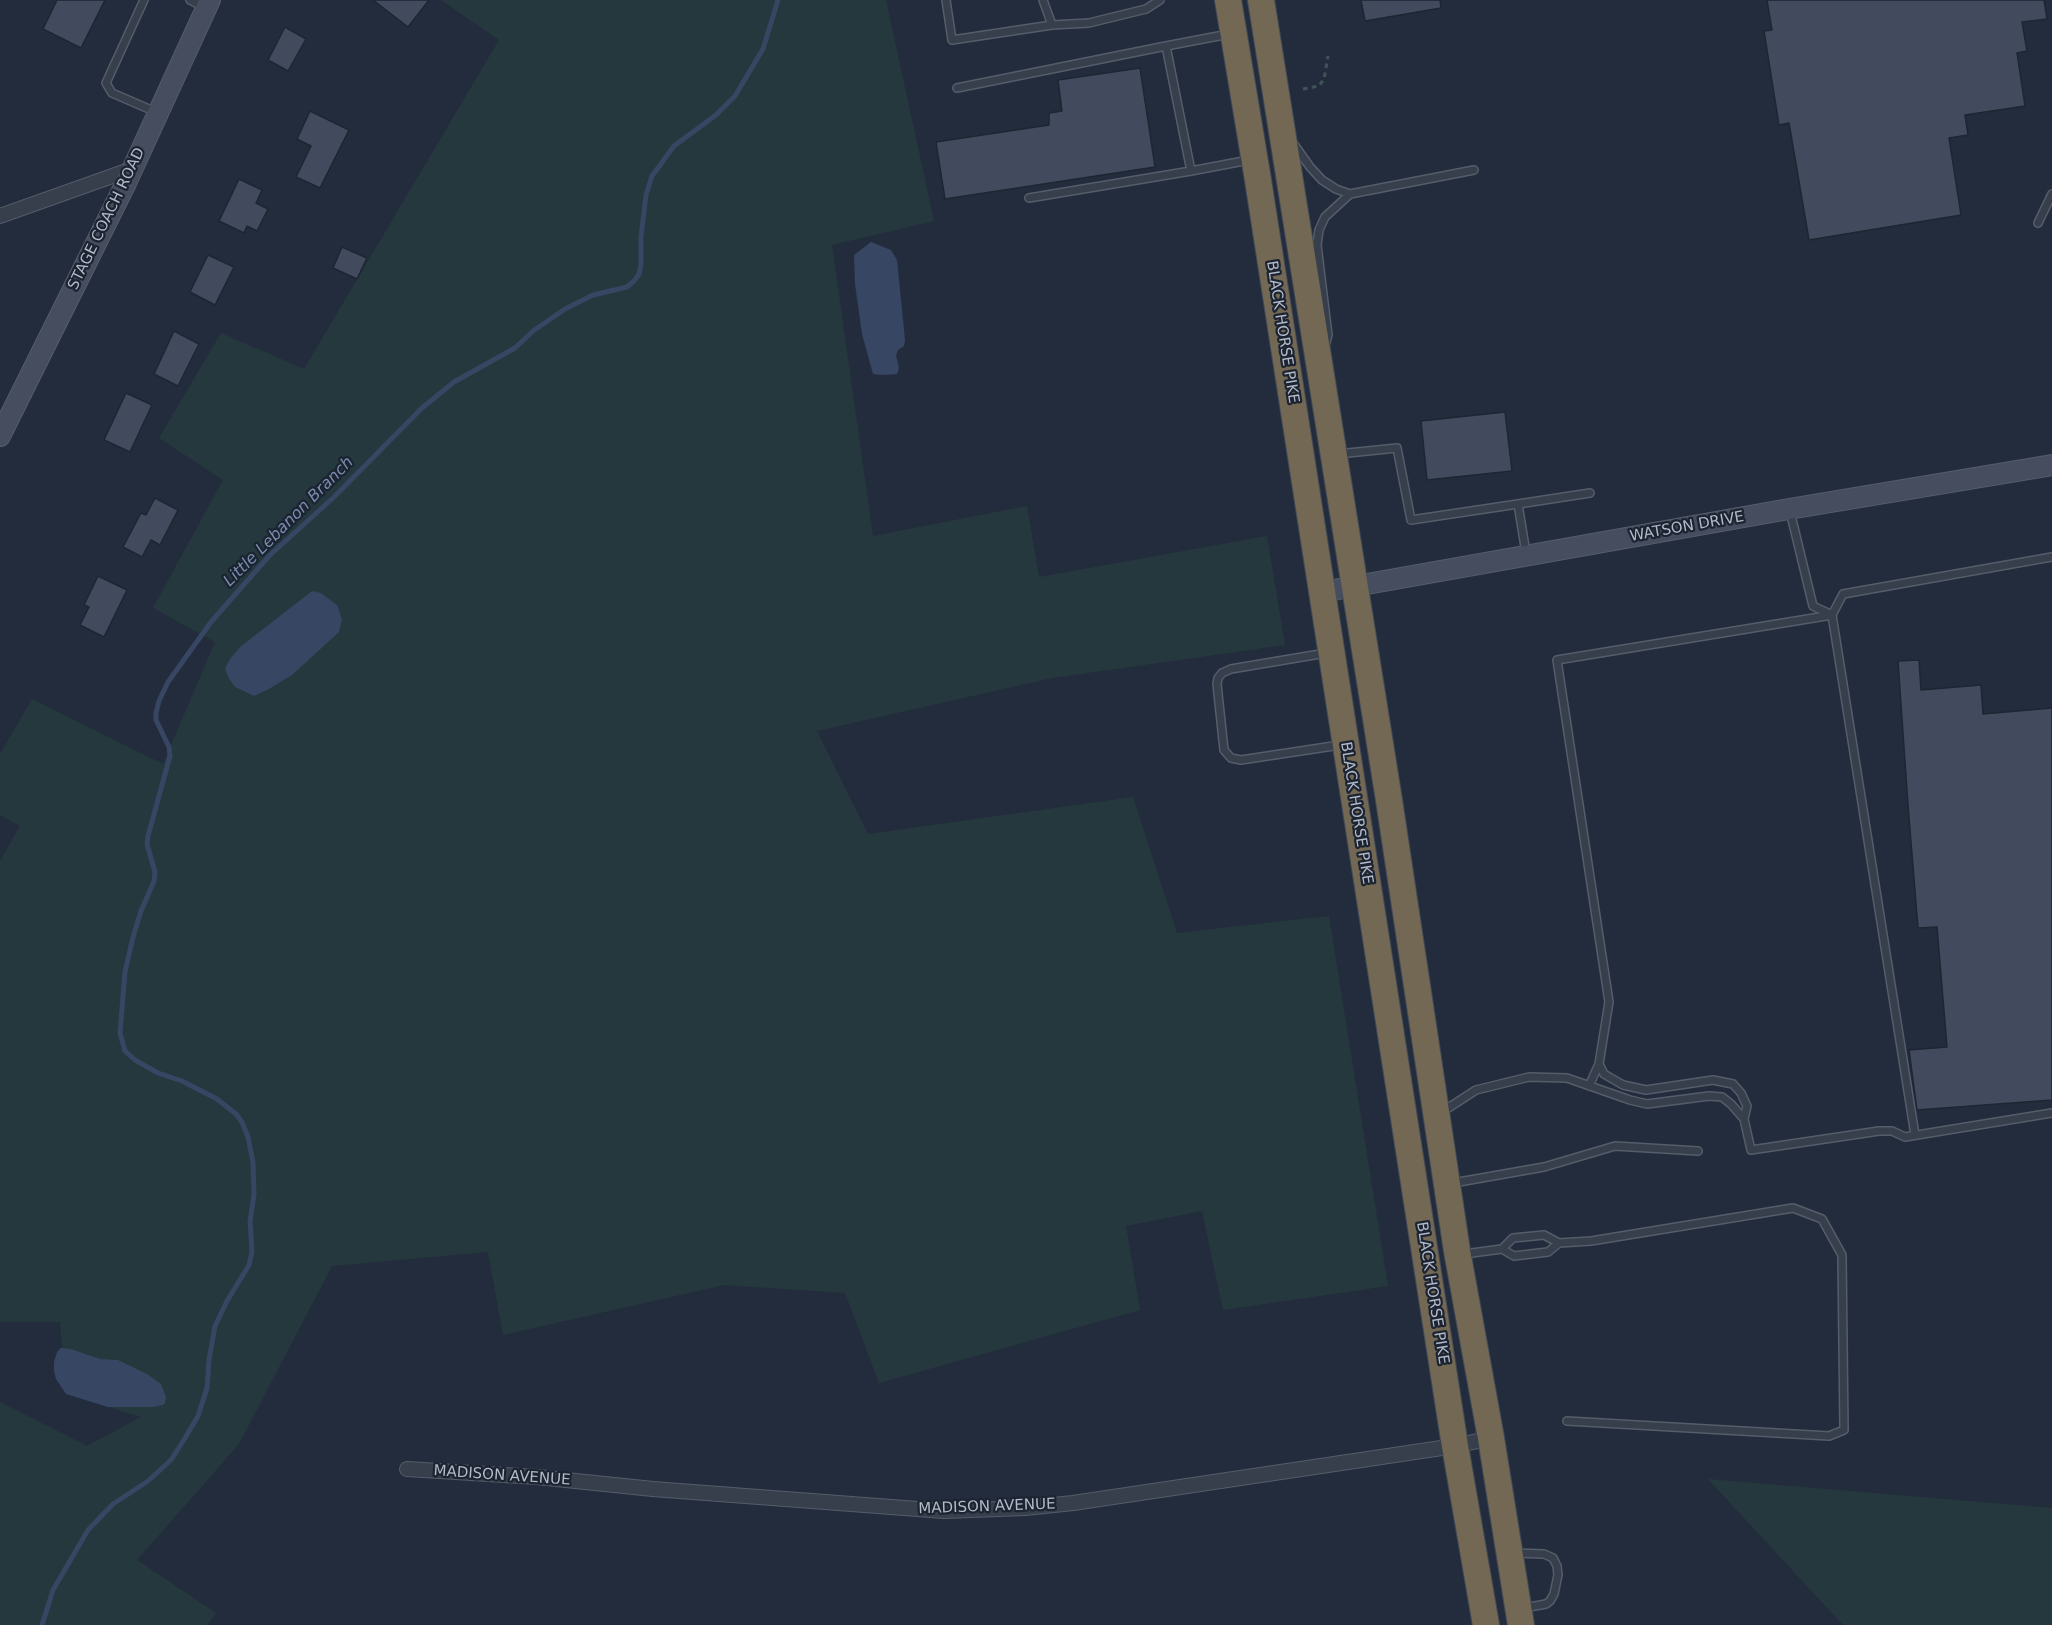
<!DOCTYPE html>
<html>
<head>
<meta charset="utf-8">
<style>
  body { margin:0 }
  canvas { display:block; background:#232c3c }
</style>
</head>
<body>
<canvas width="2052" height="1625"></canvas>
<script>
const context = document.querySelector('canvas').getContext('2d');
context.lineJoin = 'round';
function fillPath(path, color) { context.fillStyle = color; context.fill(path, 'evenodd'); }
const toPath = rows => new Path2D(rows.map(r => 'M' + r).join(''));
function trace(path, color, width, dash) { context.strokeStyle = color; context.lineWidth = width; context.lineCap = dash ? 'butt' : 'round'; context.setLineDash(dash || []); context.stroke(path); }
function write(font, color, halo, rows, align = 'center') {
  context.font = font + ' "DejaVu Sans",sans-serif'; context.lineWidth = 4.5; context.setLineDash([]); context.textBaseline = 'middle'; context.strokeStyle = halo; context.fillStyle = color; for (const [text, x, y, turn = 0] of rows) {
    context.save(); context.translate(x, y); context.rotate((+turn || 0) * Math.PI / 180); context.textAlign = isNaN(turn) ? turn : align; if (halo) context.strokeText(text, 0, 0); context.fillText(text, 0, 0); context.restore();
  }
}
const green = toPath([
  [441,0,886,0,934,221,832,245,873,536,1027,506,1039,577,1267,536,1285,645,1052,678,817,731,868,834,1133,797,1177,933,1329,916,1388,1286,1223,1310,1202,1211,1126,1226,1140,1310,879,1383,845,1293,724,1285,503,1335,488,1252,332,1266,239,1444,137,1560,216,1613,207,1625,0,1625,0,1402,87,1446,141,1417,66,1394,60,1322,0,1322,0,861,20,826,0,815,0,754,32,699,163,764,215,642,153,608,223,480,159,438,221,333,304,369,499,40],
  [1708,1479,2052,1508,2052,1625,1843,1625]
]);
const water = toPath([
  [871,242,891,250,897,260,905,340,904,346,898,350,896,355,899,368,897,374,882,375,873,374,862,334,855,284,854,255],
  [312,591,321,593,337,605,342,619,339,632,292,675,269,689,254,696,235,687,228,677,225,668,230,659,240,647],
  [61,1348,71,1349,100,1359,118,1360,147,1374,161,1384,166,1397,165,1403,163,1405,153,1407,108,1407,66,1394,56,1379,54,1371,54,1362,57,1352]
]);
const stream = toPath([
  [42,1625,53,1590,88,1530,113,1504,148,1481,171,1460,185,1438,198,1416,207,1388,209,1360,215,1326,227,1301,249,1265,252,1252,250,1221,254,1195,253,1162,248,1137,242,1122,236,1114,217,1099,182,1081,158,1073,135,1060,125,1051,120,1033,125,972,133,937,141,911,154,881,155,872,147,844,148,836,170,756,169,747,156,720,156,713,159,701,168,682,211,622,269,556,334,497,422,408,454,382,515,348,533,331,565,309,593,295,627,287,634,281,639,274,641,265,641,237,646,195,652,176,674,146,716,115,735,96,763,49,778,0]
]);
const building = toPath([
  [57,0,105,0,81,48,43,29,57,0],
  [373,0,429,0,408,27,373,0],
  [1361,0,1440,0,1441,8,1365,21,1361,0],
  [1767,0,2044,0,2047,19,2022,22,2027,51,2017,53,2025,106,1965,115,1968,135,1949,138,1961,215,1809,240,1789,123,1779,125,1764,31,1772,30,1767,0],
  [285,27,306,39,288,71,268,60,285,27],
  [1140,68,1155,167,945,199,936,142,1049,125,1049,113,1062,111,1058,80,1140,68],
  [310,111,349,130,320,188,296,177,311,146,297,139,310,111],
  [239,179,262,190,256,203,268,209,257,231,247,226,244,233,219,221,239,179],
  [342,247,367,258,357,279,333,268,342,247],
  [208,255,234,267,215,305,190,292,208,255],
  [174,331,199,344,178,386,154,374,174,331],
  [126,393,152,405,130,452,104,440,126,393],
  [1505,412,1512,471,1427,480,1421,421,1505,412],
  [155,498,178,510,160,545,151,540,142,557,123,547,141,513,146,515,155,498],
  [98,576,127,590,104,637,80,625,89,607,84,605,98,576],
  [1919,660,1921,690,1981,685,1983,714,2052,708,2052,1100,1917,1110,1909,1050,1947,1047,1937,927,1918,928,1908,805,1898,661,1919,660]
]);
const path = toPath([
  [1303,89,1319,86,1324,79,1328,56]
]);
const lane = toPath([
  [144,0,106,83,112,93,156,112],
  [190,0,204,7],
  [946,0,952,40,1052,25],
  [1043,0,1052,25,1089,23,1146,9,1160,0],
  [1229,34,1166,46,1191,171,1249,160],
  [957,88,1166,46],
  [1293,143,1310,167,1322,180,1336,189,1350,194],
  [1029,198,1191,171],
  [2038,223,2052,194],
  [1325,346,1328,335,1317,245,1319,230,1325,217,1350,194,1474,170],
  [1338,454,1397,448,1411,520,1518,504],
  [1790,511,1813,606,1832,615,1915,1135],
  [1526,553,1518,504,1590,493],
  [1326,653,1231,669,1222,673,1218,678,1217,684,1224,750,1231,758,1241,760,1340,745],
  [1599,1064,1604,1074,1623,1085,1646,1090,1713,1080,1733,1084,1741,1093,1747,1106,1744,1119,1751,1150,1879,1131,1892,1131,1905,1137,2052,1113],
  [1589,1086,1599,1064,1609,1002,1557,660,1832,615,1843,594,2052,557],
  [1442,1112,1476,1090,1529,1077,1567,1078,1630,1100,1647,1104,1709,1096,1722,1097,1731,1104,1744,1119],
  [1453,1183,1544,1167,1615,1146,1698,1151],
  [1502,1249,1513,1238,1544,1235,1559,1243,1591,1241,1793,1208,1822,1219,1842,1255,1844,1430,1829,1436,1567,1421],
  [1464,1254,1502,1249,1514,1256,1548,1252,1559,1243],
  [1514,1553,1544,1554,1553,1558,1557,1566,1558,1575,1554,1594,1550,1601,1546,1604,1524,1608]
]);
const street = toPath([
  [0,216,132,169],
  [407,1469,537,1477,653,1489,944,1511,1025,1508,1073,1503,1455,1446,1491,1438]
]);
const secondary = toPath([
  [0,436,126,183,210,0],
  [1322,592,1789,509,2052,465]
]);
const highway = toPath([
  [1228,0,1258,180,1455,1446,1486,1625],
  [1261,0,1389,800,1457,1251,1491,1438,1521,1625]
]);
const streetNames = [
  ["STAGE COACH ROAD",107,219,-64],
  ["BLACK HORSE PIKE",1282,332,81],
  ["WATSON DRIVE",1687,527,-10],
  ["BLACK HORSE PIKE",1356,813,81],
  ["BLACK HORSE PIKE",1432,1293,81],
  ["MADISON AVENUE",502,1476,4],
  ["MADISON AVENUE",987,1507,-2]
];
const waterNames = [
  ["Little Lebanon Branch",289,522,-45]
];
fillPath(green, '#25383d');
fillPath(water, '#364663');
trace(stream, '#364663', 5);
fillPath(building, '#424b5e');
trace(building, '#1e2533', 1.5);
trace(lane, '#555c6a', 10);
trace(street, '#555c6a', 16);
trace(secondary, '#555c6a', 22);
trace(highway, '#424957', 28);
trace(path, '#405457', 3, [4.5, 4.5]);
trace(lane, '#373e4c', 7);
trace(street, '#373e4c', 14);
trace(secondary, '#454d5f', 20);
trace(highway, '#726854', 26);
write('15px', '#b2b9c8', '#1c2331', streetNames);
write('italic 16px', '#7a8db0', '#1c2331', waterNames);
</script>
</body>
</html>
